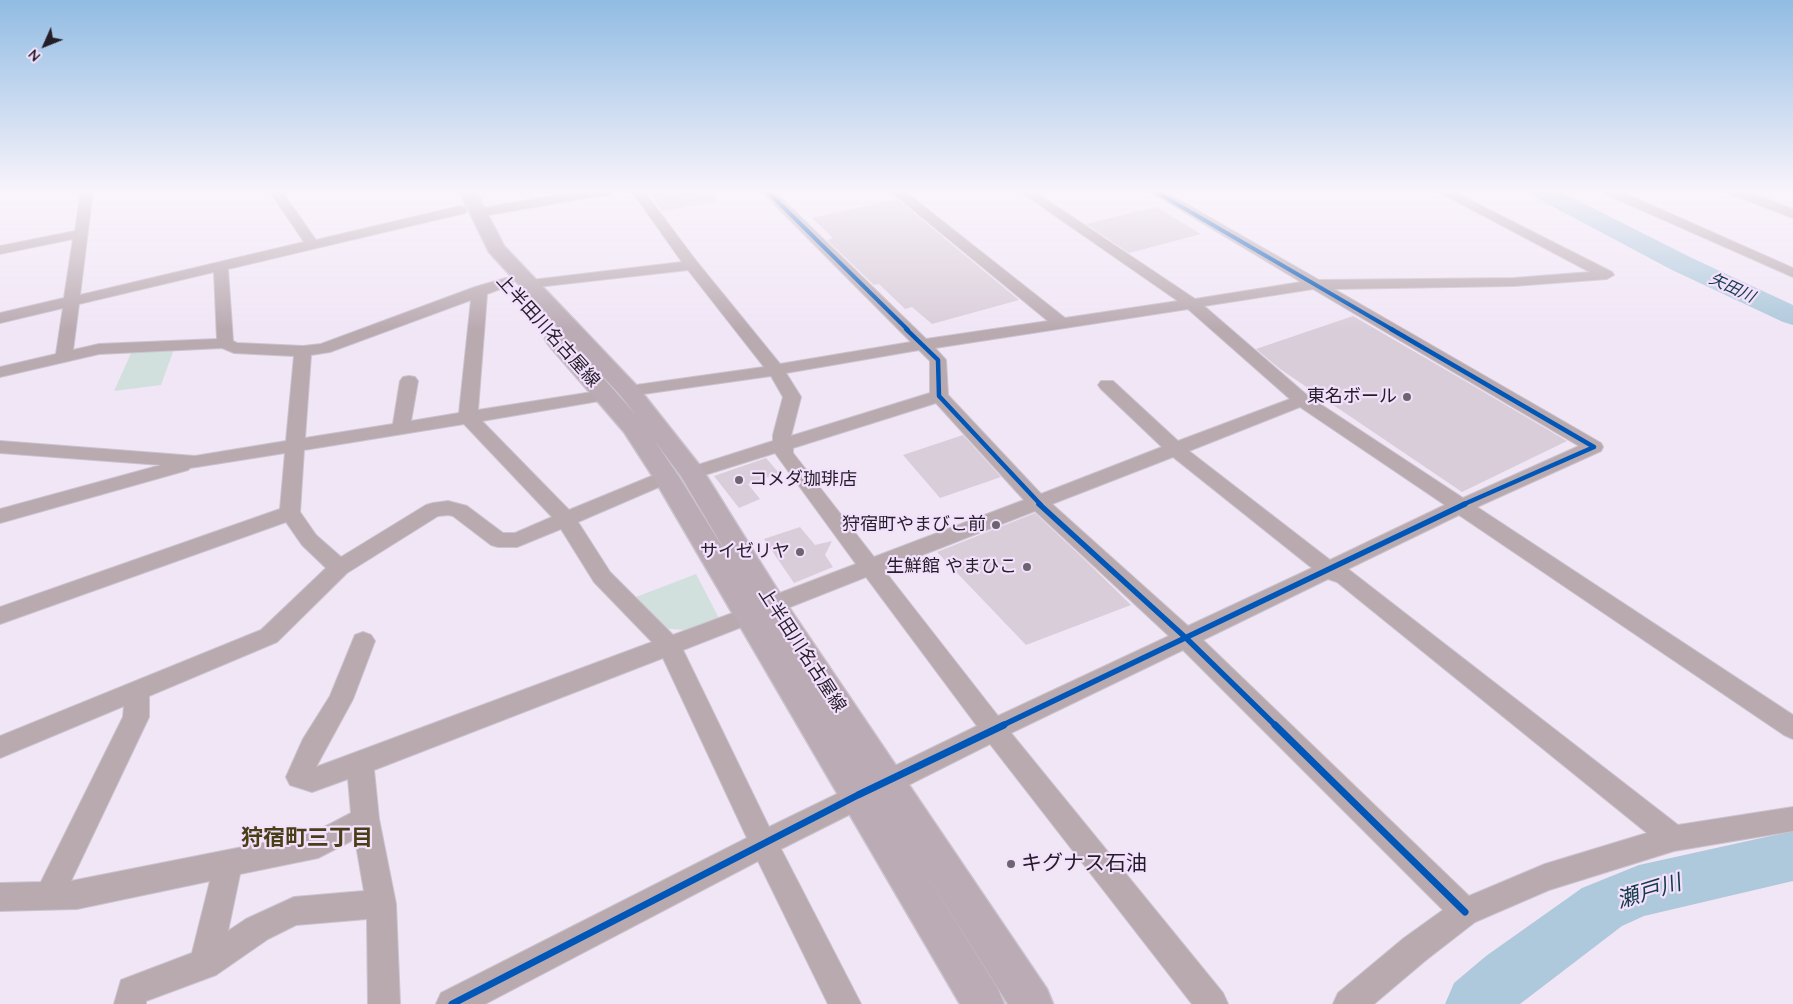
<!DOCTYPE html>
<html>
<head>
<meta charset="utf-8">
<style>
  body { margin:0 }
  #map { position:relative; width:1793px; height:1004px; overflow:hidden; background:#f1e6f6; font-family:Quicksand,sans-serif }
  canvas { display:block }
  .north { position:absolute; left:20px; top:20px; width:50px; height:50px; -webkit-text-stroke:4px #f3e0fc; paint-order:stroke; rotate:226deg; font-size:14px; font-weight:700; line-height:20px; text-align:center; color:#241e28 }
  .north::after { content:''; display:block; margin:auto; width:18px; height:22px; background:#241e28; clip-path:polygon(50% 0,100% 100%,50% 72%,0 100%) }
</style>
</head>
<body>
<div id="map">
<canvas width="1793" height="1004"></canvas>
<div class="north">N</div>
</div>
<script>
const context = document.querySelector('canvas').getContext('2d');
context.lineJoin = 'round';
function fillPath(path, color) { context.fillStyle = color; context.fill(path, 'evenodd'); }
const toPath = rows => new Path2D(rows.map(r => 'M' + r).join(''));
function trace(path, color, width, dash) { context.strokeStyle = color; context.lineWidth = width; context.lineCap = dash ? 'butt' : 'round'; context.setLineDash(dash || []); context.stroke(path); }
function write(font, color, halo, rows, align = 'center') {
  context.font = font + ' Quicksand,"Noto Sans JP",sans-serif'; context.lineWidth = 4.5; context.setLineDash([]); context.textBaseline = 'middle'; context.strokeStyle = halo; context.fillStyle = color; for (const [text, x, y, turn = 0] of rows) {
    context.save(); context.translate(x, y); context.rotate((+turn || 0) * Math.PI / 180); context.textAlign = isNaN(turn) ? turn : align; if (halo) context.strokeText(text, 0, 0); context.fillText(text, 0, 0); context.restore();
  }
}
const green = toPath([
  [174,349,161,385,114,391,132,351],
  [696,574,720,620,685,630,657,628,636,597]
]);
const river = toPath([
  [1527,190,1557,190,1692,258,1793,305,1793,325,1783,322,1672,270,1531,195,1527,190],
  [1793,831,1793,881,1644,916,1622,926,1520,1004,1445,1004,1454,983,1486,956,1582,888,1639,865,1793,831]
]);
const building = toPath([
  [649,192,715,193,716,202,662,211],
  [897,199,1019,300,932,324,912,307,905,309,879,284,874,285,827,240,833,238,812,218],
  [1156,207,1201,234,1129,253,1086,224],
  [1353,316,1460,378,1567,441,1462,492,1280,369,1256,349],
  [963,435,1001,477,940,498,903,455],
  [766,458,779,473,748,484,760,499,739,508,714,476],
  [1035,513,1085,560,1131,605,1026,645,937,552],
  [800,527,815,545,832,541,825,555,833,567,794,583,764,539]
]);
const minor = toPath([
  [81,190,93,190,80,295,304,242,269,190,281,190,316,240,460,206,465,207,467,210,465,213,228,269,233,341,237,343,303,346,321,344,475,287,506,278,511,279,513,282,511,285,487,294,478,410,605,390,611,391,614,395,611,399,605,400,482,421,569,510,659,473,666,471,673,473,676,477,673,481,578,522,610,572,673,635,749,607,757,609,760,615,757,621,683,650,769,827,977,726,866,577,780,611,772,613,764,611,761,605,764,599,856,564,775,453,692,479,685,477,682,473,685,469,773,441,773,435,783,397,771,376,629,396,623,395,620,391,623,387,629,386,764,367,688,270,528,288,521,284,523,281,682,262,631,190,643,190,697,262,780,364,911,342,760,190,773,190,926,339,1048,321,889,190,903,190,1065,318,1178,301,1018,190,1032,190,1195,299,1301,282,1147,190,1162,190,1319,280,1514,278,1590,272,1435,190,1450,190,1612,272,1614,275,1607,279,1514,286,1334,289,1601,443,1603,447,1601,451,1477,507,1793,715,1793,739,1784,735,1459,515,1348,569,1678,825,1793,807,1793,831,1674,851,1549,890,1475,922,1426,960,1374,1004,1333,1004,1338,993,1404,938,1443,910,1183,650,1011,733,1223,993,1228,1004,1192,1004,990,744,781,849,861,1004,828,1004,758,861,485,1004,436,1004,441,993,747,838,663,658,374,770,379,819,396,904,400,1004,368,1004,367,919,296,925,268,939,216,975,146,1001,146,1004,114,1004,121,980,192,953,210,881,77,909,0,911,0,883,41,882,123,717,124,706,0,758,0,736,261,630,326,568,302,545,286,522,0,624,0,607,280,509,285,453,190,468,188,470,0,523,0,509,161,465,0,453,0,441,195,456,286,441,294,356,234,353,222,348,99,354,0,377,0,367,56,354,63,308,0,323,0,313,64,298,73,239,0,254,0,246,75,231,81,190],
  [214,272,217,339,99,344,73,350,79,304,214,272],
  [1313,289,1579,446,1463,498,1308,396,1204,306,1313,289],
  [471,300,459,413,411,421,418,381,415,377,409,376,403,377,400,381,393,424,305,438,311,355,330,352,471,300],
  [1188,309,1290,399,1178,441,1113,381,1101,381,1098,385,1101,389,1162,447,1041,494,948,395,946,360,935,348,1188,309],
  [919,350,930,361,930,393,791,436,801,397,786,373,919,350],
  [936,403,1024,500,874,557,793,453,793,448,936,403],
  [1300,407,1445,505,1330,560,1189,451,1300,407],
  [464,424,552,517,515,533,503,533,467,506,448,501,433,503,426,505,341,557,316,535,300,512,304,450,464,424],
  [1173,457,1312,568,1188,626,1052,504,1173,457],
  [1035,511,1169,636,998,716,884,570,1035,511],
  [448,515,453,516,491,545,498,547,517,547,561,529,594,582,652,642,316,767,353,699,375,641,371,635,363,632,355,635,330,696,303,739,286,777,290,785,312,792,348,779,351,813,313,833,71,881,149,717,149,696,277,642,347,573,438,516,448,515],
  [1328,579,1337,582,1647,833,1545,864,1469,896,1203,640,1328,579],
  [355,839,364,891,294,897,246,919,228,931,240,874,318,858,355,839],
  [588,190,615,190,609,194,477,217,470,213,477,209,588,190],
  [1601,190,1617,190,1793,268,1793,277,1603,193,1601,190],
  [1726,190,1743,190,1793,209,1793,218,1728,193,1726,190]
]);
const major = toPath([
  [459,190,475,190,504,246,637,386,701,467,782,597,1047,989,1053,1004,1008,1004,913,853,998,989,1004,1004,960,1004,653,477,624,432,548,344,545,339,548,334,556,333,564,334,635,414,621,396,489,252,459,190],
  [654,440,681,476,733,564,679,477,654,440]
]);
const cyclewayFar3 = toPath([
  [766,190,908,330],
  [1153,190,1393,330]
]);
const cyclewayFar2 = toPath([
  [906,329,938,360,939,396,1041,505],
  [1391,329,1594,447,1462,505]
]);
const cyclewayFar1 = toPath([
  [1039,504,1186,638,1276,726],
  [1001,726,1465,504]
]);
const cycleway = toPath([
  [1275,725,1465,912],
  [452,1004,858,795,1004,725]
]);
const markers = [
  [1407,397,5,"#6c6470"],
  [739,480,5,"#6c6470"],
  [996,525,5,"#6c6470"],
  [800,552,5,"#6c6470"],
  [1027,567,5,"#6c6470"],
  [1011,864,5,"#6c6470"]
];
const farWaternames = [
  ["矢田川",1732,288,25]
];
const streetNames = [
  ["上半田川名古屋線",548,331,48],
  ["上半田川名古屋線",802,650,57]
];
const poiNames = [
  ["東名ボール",1397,397],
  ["コメダ珈琲店",749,480,"left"],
  ["狩宿町やまびこ前",986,525],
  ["サイゼリヤ",790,552],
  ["生鮮館 やまひこ",1017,567]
];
const nearPoinames = [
  ["キグナス石油",1021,864]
];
const nearNeighbourhoodnames = [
  ["狩宿町三丁目",307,838]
];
const nearWaternames = [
  ["瀬戸川",1649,892,-17]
];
fillPath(green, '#d1e0dc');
fillPath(river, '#aec9db');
fillPath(building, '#d9cdd9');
trace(minor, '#cbc4cf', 2);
trace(major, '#cbc4cf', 3);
fillPath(minor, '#b9aab0');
fillPath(major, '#bbabb5');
trace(cyclewayFar3, '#0057b8', 4);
trace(cyclewayFar2, '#0057b8', 4.5);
trace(cyclewayFar1, '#0057b8', 5.5);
trace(cycleway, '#0057b8', 7);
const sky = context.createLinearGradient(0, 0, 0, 330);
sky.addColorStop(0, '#91bce3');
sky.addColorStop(0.58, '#f9f4fb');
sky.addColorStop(1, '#f9f4fb00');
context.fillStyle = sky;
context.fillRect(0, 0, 1793, 330);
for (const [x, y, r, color] of markers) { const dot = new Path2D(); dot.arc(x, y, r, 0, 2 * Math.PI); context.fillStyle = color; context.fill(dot); trace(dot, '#f3e0fc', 2); }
write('italic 16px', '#143b49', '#f3e0fc', farWaternames);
write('18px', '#241e28', '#f3e0fc', streetNames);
write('18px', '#241e28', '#f3e0fc', poiNames, 'right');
write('21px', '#241e28', '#f3e0fc', nearPoinames, 'left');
write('bold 22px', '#483f16', '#f3e0fc', nearNeighbourhoodnames);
write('italic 22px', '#143b49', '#f3e0fc', nearWaternames);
</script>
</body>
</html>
